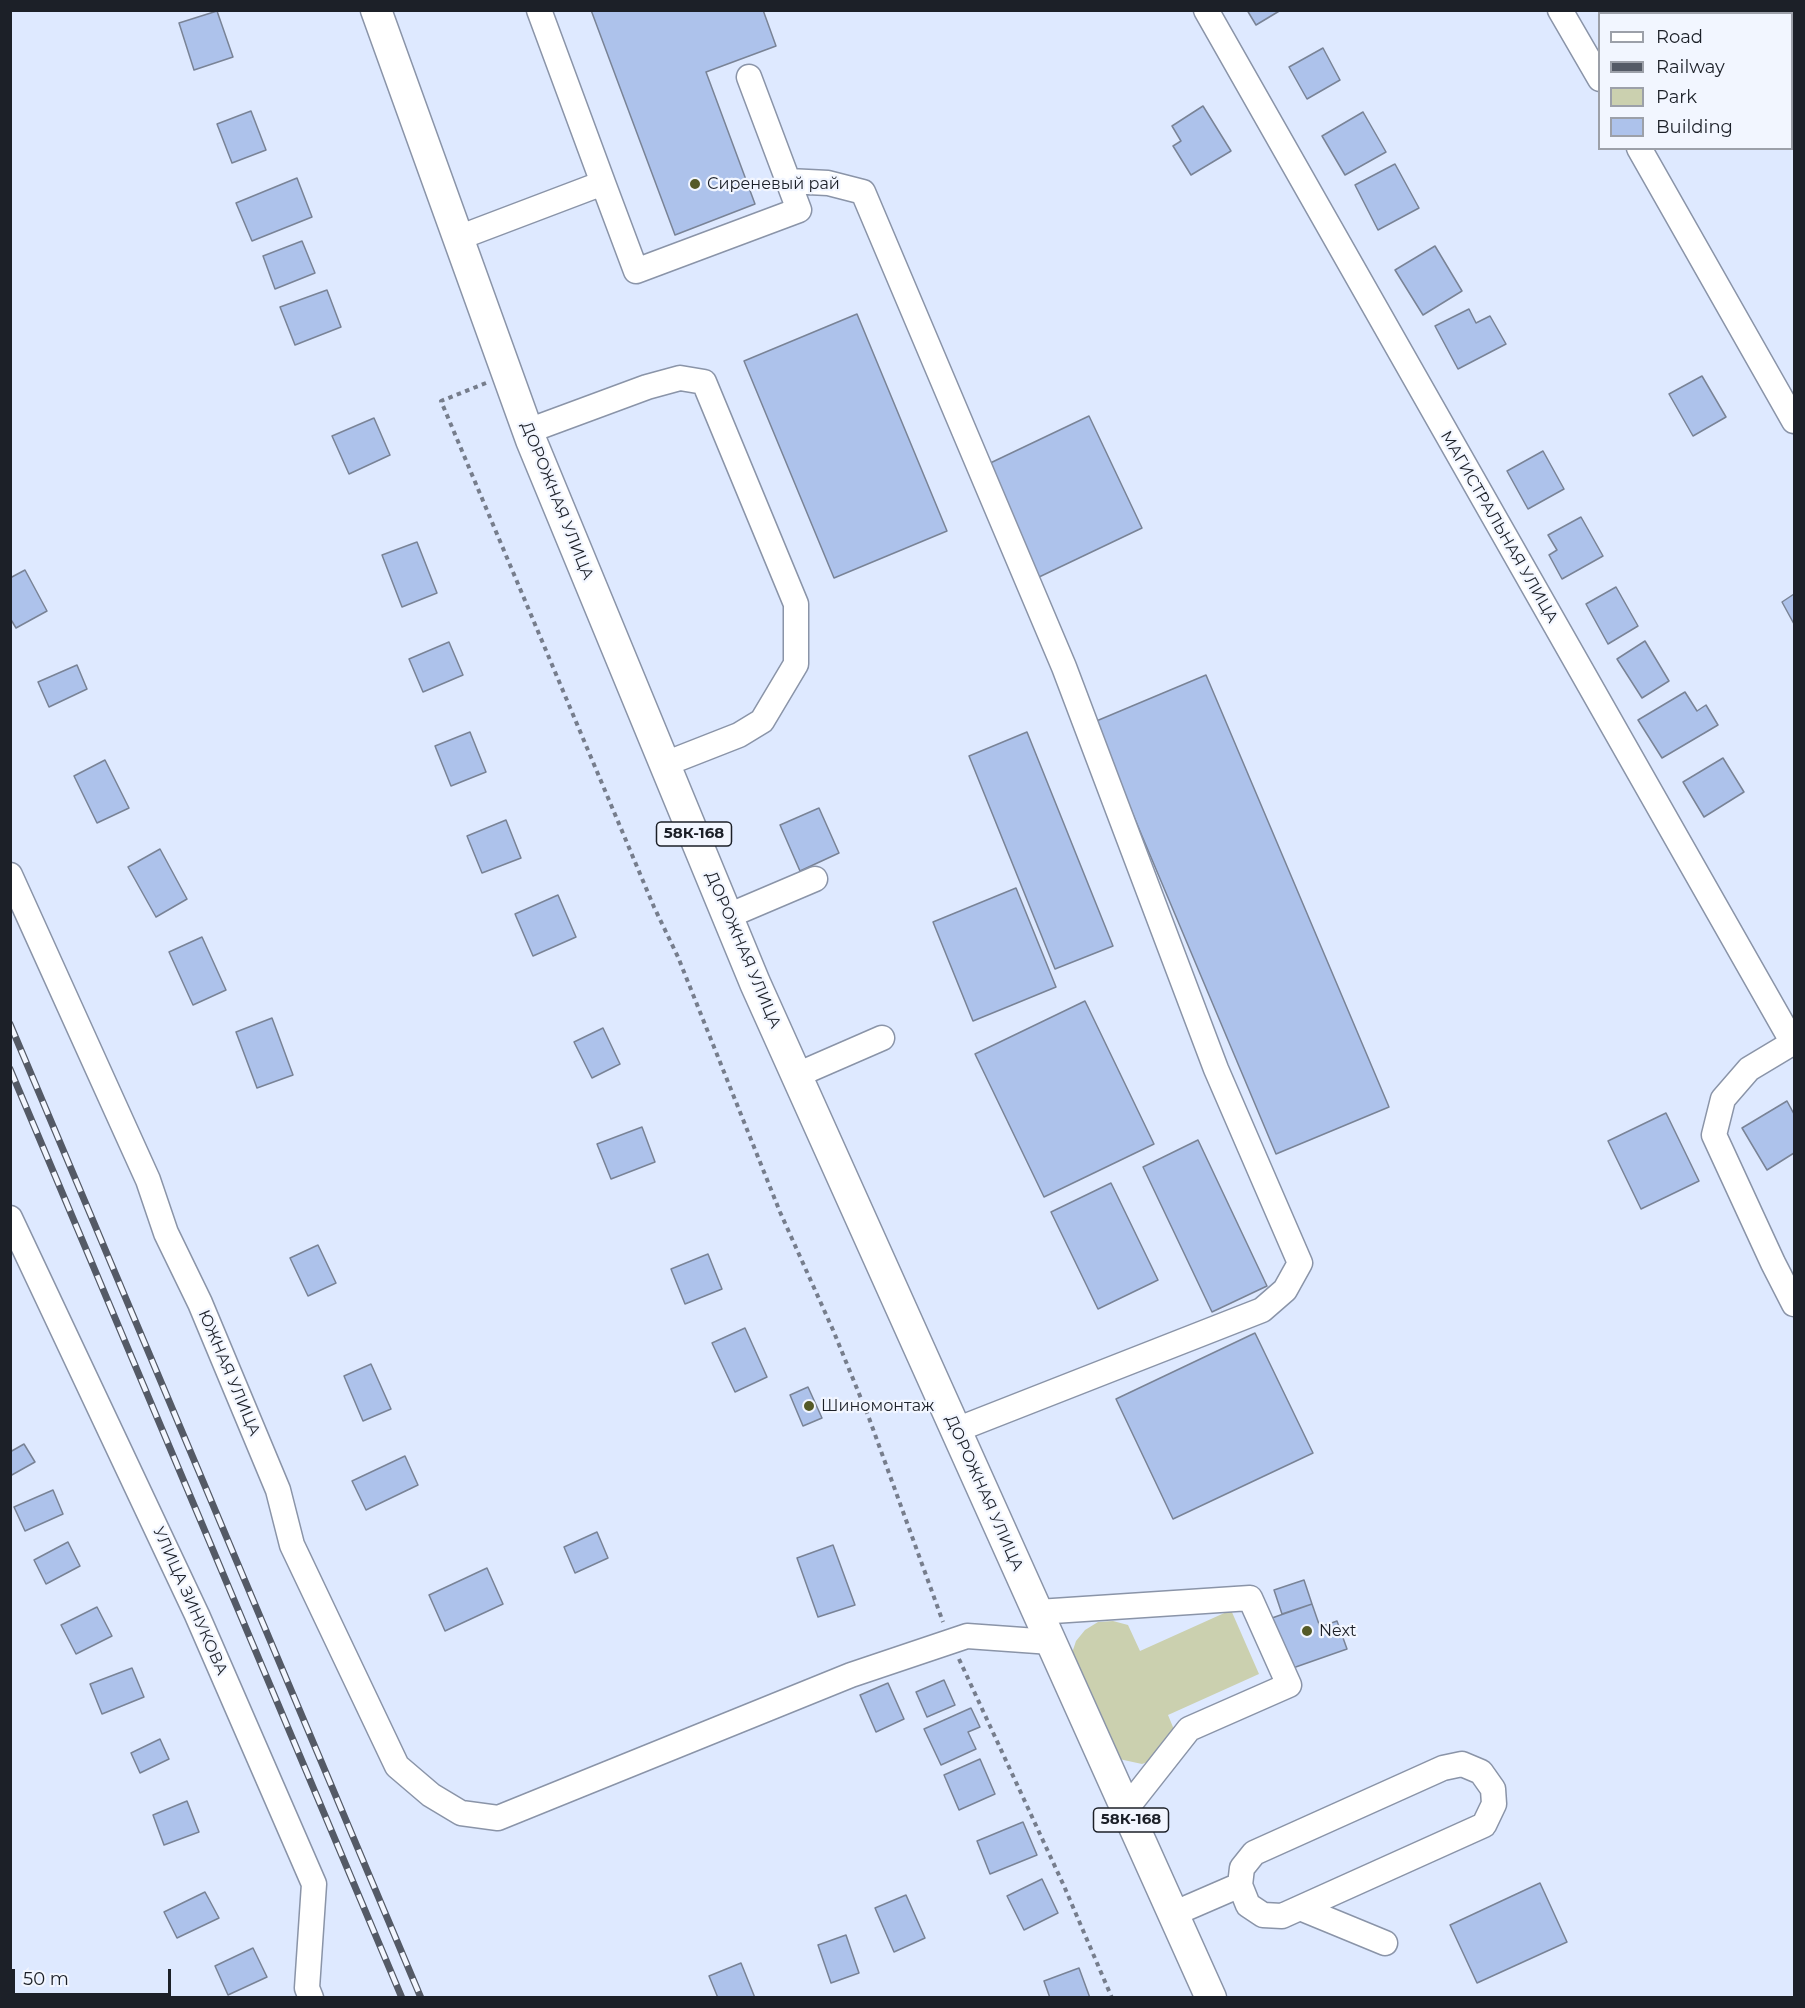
<!DOCTYPE html>
<html>
<head>
<meta charset="utf-8">
<style>
  body { margin:0 }
  #map { position:relative; width:1805px; height:2008px; overflow:hidden; background:#dee9ff; font-family:Montserrat,sans-serif }
  canvas { display:block }
  .frame { position:absolute; inset:0; border:12px solid #1c2028; pointer-events:none }
  .legend { position:absolute; left:1598px; top:12px; width:195px; height:138px; box-sizing:border-box; background:#f2f6ff; border:2px solid #9ca0a9; margin:0; padding:8px 10px; list-style:none; font-size:18px; color:#1c2028 }
  .legend li { display:flex; align-items:center; gap:12px; height:30px }
  .legend b { width:30px; border:2px solid #9ca0a9 }
  .scale { position:absolute; left:12px; top:1969px; width:159px; height:27px; box-sizing:border-box; border:3px solid #1c2028; border-top:0; padding-left:8px; font-size:18px; line-height:21px; white-space:nowrap; color:#1c2028; -webkit-text-stroke:4px #f2f6ff; paint-order:stroke }
</style>
</head>
<body>
<div id="map">
<canvas width="1805" height="2008"></canvas>
<div class="frame"></div>
<ul class="legend">
<li><b style="height:8px;background:#fff"></b>Road</li>
<li><b style="height:8px;background:#545a66"></b>Railway</li>
<li><b style="height:16px;background:#cbd0af"></b>Park</li>
<li><b style="height:16px;background:#adc2eb"></b>Building</li>
</ul>
<div class="scale">50 m</div>
</div>
<script>
const context = document.querySelector('canvas').getContext('2d');
context.lineJoin = 'round';
function fillPath(path, color) { context.fillStyle = color; context.fill(path, 'evenodd'); }
const toPath = rows => new Path2D(rows.map(r => 'M' + r).join(''));
function trace(path, color, width, dash) { context.strokeStyle = color; context.lineWidth = width; context.lineCap = dash ? 'butt' : 'round'; context.setLineDash(dash || []); context.stroke(path); }
function write(font, color, halo, rows, align = 'center') {
  context.font = font + ' Montserrat,sans-serif'; context.lineWidth = 4.5; context.setLineDash([]); context.textBaseline = 'middle'; context.strokeStyle = halo; context.fillStyle = color; for (const [text, x, y, turn = 0] of rows) {
    context.save(); context.translate(x, y); context.rotate((+turn || 0) * Math.PI / 180); context.textAlign = isNaN(turn) ? turn : align; if (halo) context.strokeText(text, 0, 0); context.fillText(text, 0, 0); context.restore();
  }
}
const green = toPath([
  [1231,1610,1259,1674,1168,1715,1175,1732,1153,1760,1142,1764,1119,1759,1071,1656,1076,1641,1085,1630,1098,1622,1113,1621,1128,1625,1140,1651]
]);
const building = toPath([
  [591,10,763,10,776,46,706,72,755,204,675,235,591,10],
  [1247,10,1281,10,1256,25,1247,10],
  [1782,10,1794,10,1794,25,1792,26,1792,14,1784,14,1782,10],
  [217,11,233,57,194,70,179,23,217,11],
  [1323,48,1340,80,1307,99,1289,67,1323,48],
  [1203,106,1231,151,1191,175,1173,146,1181,141,1172,126,1203,106],
  [251,111,266,150,232,163,217,124,251,111],
  [1363,112,1386,152,1345,175,1322,136,1363,112],
  [1395,164,1419,208,1378,230,1355,185,1395,164],
  [297,178,312,217,252,241,236,203,297,178],
  [302,241,315,273,275,289,263,256,302,241],
  [1435,246,1462,291,1423,315,1395,270,1435,246],
  [327,290,341,327,295,345,280,307,327,290],
  [1469,309,1476,323,1490,316,1506,344,1458,369,1435,326,1469,309],
  [857,314,947,531,834,578,744,361,857,314],
  [1702,376,1726,417,1693,436,1669,394,1702,376],
  [1089,416,1142,528,1037,578,984,466,1089,416],
  [374,418,390,455,349,474,332,436,374,418],
  [1543,451,1564,489,1528,509,1507,471,1543,451],
  [1581,517,1603,556,1562,579,1549,555,1557,550,1548,535,1581,517],
  [417,542,437,593,402,607,382,555,417,542],
  [25,570,47,611,16,628,10,618,10,578,25,570],
  [1616,587,1638,626,1608,644,1586,604,1616,587],
  [1794,594,1794,624,1782,602,1794,594],
  [1645,641,1669,681,1642,698,1617,659,1645,641],
  [449,642,463,675,423,692,409,659,449,642],
  [77,665,87,689,49,707,38,682,77,665],
  [1206,675,1389,1107,1276,1154,1094,722,1206,675],
  [1685,692,1697,711,1706,705,1718,725,1662,758,1638,720,1685,692],
  [470,732,486,772,451,786,435,746,470,732],
  [1027,732,1113,946,1055,969,969,756,1027,732],
  [1723,758,1744,792,1704,817,1683,782,1723,758],
  [105,760,129,808,97,823,74,776,105,760],
  [819,808,839,853,800,871,780,825,819,808],
  [506,820,521,858,482,873,467,836,506,820],
  [160,849,187,899,156,917,128,867,160,849],
  [1016,888,1056,987,973,1021,933,922,1016,888],
  [558,895,576,937,533,956,515,914,558,895],
  [202,937,226,990,193,1005,169,952,202,937],
  [1085,1001,1154,1144,1044,1197,975,1054,1085,1001],
  [272,1018,293,1075,257,1088,236,1032,272,1018],
  [603,1028,620,1064,592,1078,574,1042,603,1028],
  [1787,1101,1794,1114,1794,1153,1767,1170,1742,1128,1787,1101],
  [1666,1113,1699,1181,1641,1209,1608,1141,1666,1113],
  [642,1127,655,1162,611,1179,597,1144,642,1127],
  [1198,1140,1267,1286,1212,1312,1143,1167,1198,1140],
  [1111,1183,1158,1280,1098,1309,1051,1212,1111,1183],
  [318,1245,336,1283,308,1296,290,1258,318,1245],
  [708,1254,722,1289,685,1304,671,1269,708,1254],
  [745,1328,767,1377,735,1392,712,1343,745,1328],
  [1255,1333,1313,1453,1173,1519,1116,1399,1255,1333],
  [371,1364,391,1409,363,1421,344,1376,371,1364],
  [808,1387,822,1418,803,1426,790,1395,808,1387],
  [24,1444,35,1462,10,1476,10,1452,24,1444],
  [405,1456,418,1485,366,1510,352,1481,405,1456],
  [53,1490,63,1514,25,1531,14,1507,53,1490],
  [597,1532,608,1558,575,1573,564,1547,597,1532],
  [68,1542,80,1566,46,1584,34,1560,68,1542],
  [833,1545,855,1605,818,1617,797,1558,833,1545],
  [487,1568,503,1604,445,1631,429,1595,487,1568],
  [1304,1580,1312,1604,1282,1614,1274,1590,1304,1580],
  [1312,1604,1320,1627,1337,1621,1347,1649,1290,1669,1272,1618,1312,1604],
  [97,1607,112,1636,76,1654,61,1625,97,1607],
  [132,1668,144,1697,102,1714,90,1684,132,1668],
  [944,1680,955,1705,927,1717,916,1692,944,1680],
  [888,1683,904,1719,876,1732,860,1695,888,1683],
  [971,1708,980,1727,968,1732,976,1749,941,1765,924,1729,971,1708],
  [160,1739,169,1759,140,1773,131,1753,160,1739],
  [980,1759,995,1794,959,1810,944,1775,980,1759],
  [187,1801,199,1832,164,1845,153,1815,187,1801],
  [1023,1822,1037,1855,990,1874,977,1841,1023,1822],
  [1042,1879,1058,1913,1024,1930,1007,1896,1042,1879],
  [1540,1883,1567,1942,1477,1983,1450,1925,1540,1883],
  [205,1892,219,1918,177,1938,164,1912,205,1892],
  [906,1895,925,1938,894,1952,875,1908,906,1895],
  [846,1935,859,1973,831,1983,818,1945,846,1935],
  [253,1948,267,1977,228,1995,215,1966,253,1948],
  [741,1963,755,1998,718,1998,709,1976,741,1963],
  [1079,1968,1090,1998,1050,1998,1044,1981,1079,1968]
]);
const path = toPath([
  [486,383,441,401,654,907,678,957,780,1212,833,1330,869,1418,943,1622],
  [959,1659,1064,1886,1112,1998]
]);
const minor = toPath([
  [1206,10,1793,1043],
  [1560,10,1600,79],
  [1639,148,1794,421],
  [788,181,828,183,863,192,1064,667,1216,1069,1300,1263,1285,1290,1262,1310,956,1430],
  [603,183,636,271,799,210,749,77],
  [458,238,603,183,539,10],
  [528,431,647,387,680,378,704,382,796,604,796,664,762,721,739,735,665,764],
  [10,875,148,1180,166,1233,200,1303,278,1490,292,1545,397,1766,431,1795,461,1813,498,1818,851,1675,967,1636,1051,1642],
  [728,916,815,879],
  [1794,1042,1749,1069,1723,1099,1714,1135,1773,1263,1794,1304],
  [797,1075,882,1038],
  [10,1218,197,1615,314,1884,307,1988,311,1998],
  [1038,1612,1250,1598,1289,1685,1189,1729,1126,1809],
  [1300,1908,1385,1943],
  [1173,1914,1240,1885,1248,1905,1263,1915,1282,1916,1484,1825,1494,1804,1493,1789,1481,1772,1462,1764,1443,1768,1254,1853,1242,1868,1240,1885]
]);
const major = toPath([
  [376,10,531,440,755,983,1211,1998]
]);
const rail = toPath([
  [10,1024,421,1998],
  [10,1069,402,1998]
]);
const markers = [
  [695,184,6,"#555a28"],
  [809,1406,6,"#555a28"],
  [1307,1631,6,"#555a28"]
];
const shields = [
  [694,834,75],
  [1131,1820,75]
];
const shieldNames = [
  ["58К-168",694,834],
  ["58К-168",1131,1820]
];
const poiNames = [
  ["Сиреневый рай",707,184],
  ["Шиномонтаж",821,1406],
  ["Next",1319,1631]
];
const streetNames = [
  ["ДОРОЖНАЯ УЛИЦА",557,501,68],
  ["МАГИСТРАЛЬНАЯ УЛИЦА",1499,527,60],
  ["ДОРОЖНАЯ УЛИЦА",743,950,67],
  ["ЮЖНАЯ УЛИЦА",229,1373,67],
  ["ДОРОЖНАЯ УЛИЦА",984,1493,66],
  ["УЛИЦА ЗИНУКОВА",190,1601,66]
];
fillPath(green, '#cbd0af');
fillPath(building, '#adc2eb');
trace(building, '#798396', 1.5);
trace(minor, '#8a94a8', 27);
trace(major, '#8a94a8', 33);
trace(path, '#767d8c', 4, [4.5, 4.5]);
trace(minor, '#fff', 24);
trace(major, '#fff', 30);
trace(rail, '#545a66', 7);
trace(rail, '#f2f6ff', 4.5, [14]);
for (const [x, y, r, color] of markers) { const dot = new Path2D(); dot.arc(x, y, r, 0, 2 * Math.PI); context.fillStyle = color; context.fill(dot); trace(dot, '#f2f6ff', 2); }
for (const [x, y, w] of shields) { const box = new Path2D(); box.roundRect(x - w / 2, y - 12, w, 24, 4.5); context.fillStyle = '#f2f6ff'; context.fill(box); trace(box, '#1c2028', 1.5); }
write('bold 15px', '#1c2028', null, shieldNames);
write('16px', '#1c2028', '#f2f6ff', poiNames, 'left');
write('16px', '#1c2028', '#f2f6ff', streetNames);
</script>
</body>
</html>
